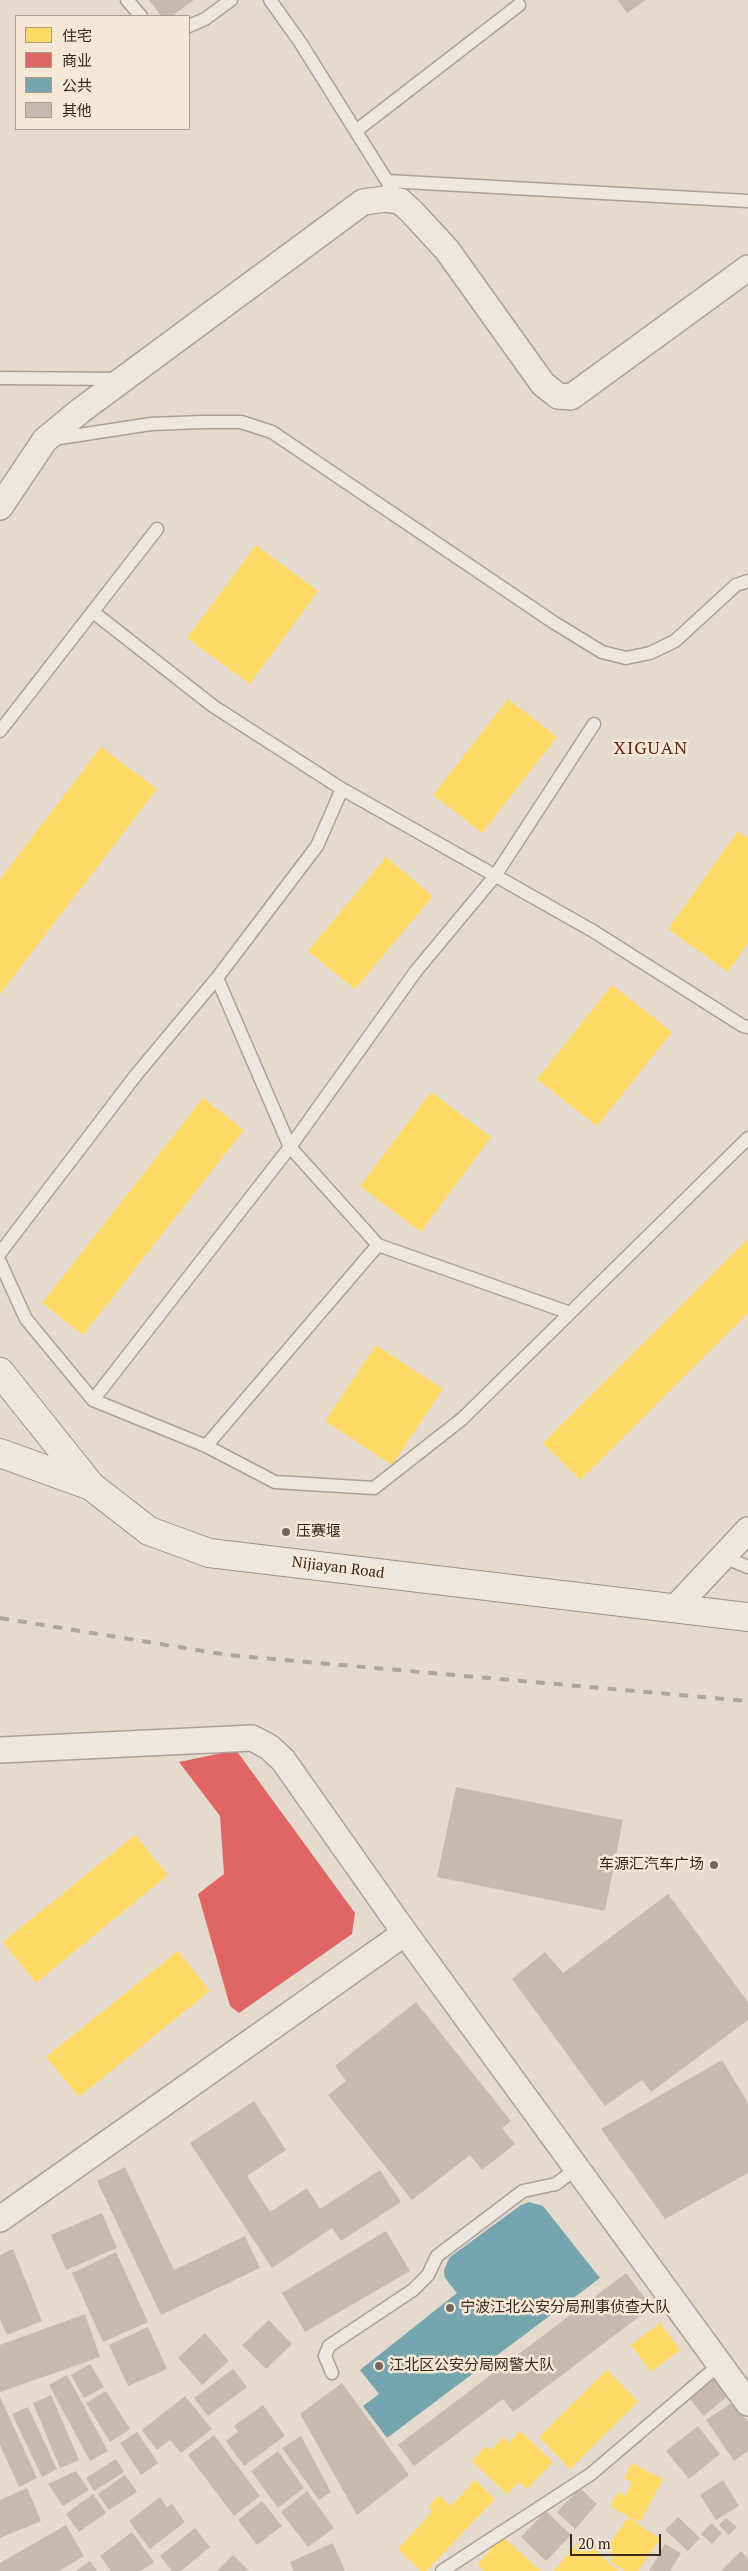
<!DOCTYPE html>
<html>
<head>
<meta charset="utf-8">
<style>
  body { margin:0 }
  #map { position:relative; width:748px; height:2571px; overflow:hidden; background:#e4dbce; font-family:"PT Serif","Noto Sans SC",serif }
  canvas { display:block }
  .legend { position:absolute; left:15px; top:15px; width:175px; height:115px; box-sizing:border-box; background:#f5e8d4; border:1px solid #aa9b8b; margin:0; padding:6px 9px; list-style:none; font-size:15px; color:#39281e }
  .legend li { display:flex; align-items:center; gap:10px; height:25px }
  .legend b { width:25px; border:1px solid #aa9b8b }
  .scale { position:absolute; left:570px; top:2534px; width:91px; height:22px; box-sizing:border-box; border:2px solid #39281e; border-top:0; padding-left:6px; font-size:15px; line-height:18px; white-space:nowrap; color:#39281e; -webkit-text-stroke:4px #f5e8d4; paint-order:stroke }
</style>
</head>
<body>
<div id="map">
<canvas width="748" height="2571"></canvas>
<ul class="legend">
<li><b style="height:14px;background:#ffd966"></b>住宅</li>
<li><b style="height:14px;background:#e06666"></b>商业</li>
<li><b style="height:14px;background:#76a5af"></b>公共</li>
<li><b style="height:14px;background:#c8b9af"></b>其他</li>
</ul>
<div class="scale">20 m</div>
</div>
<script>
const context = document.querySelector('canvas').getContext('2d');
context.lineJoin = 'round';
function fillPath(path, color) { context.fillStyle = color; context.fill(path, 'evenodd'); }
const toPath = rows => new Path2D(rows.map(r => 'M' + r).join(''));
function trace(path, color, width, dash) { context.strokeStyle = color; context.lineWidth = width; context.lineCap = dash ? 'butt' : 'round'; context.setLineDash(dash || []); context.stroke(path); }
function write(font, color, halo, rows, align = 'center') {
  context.font = font + ' "PT Serif","Noto Sans SC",serif'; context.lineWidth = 5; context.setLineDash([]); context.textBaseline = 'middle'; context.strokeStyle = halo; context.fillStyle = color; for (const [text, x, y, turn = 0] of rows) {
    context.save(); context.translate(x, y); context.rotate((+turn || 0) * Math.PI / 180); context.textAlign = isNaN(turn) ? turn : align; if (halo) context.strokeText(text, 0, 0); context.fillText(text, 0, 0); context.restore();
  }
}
const homes = toPath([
  [256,545,318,591,250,684,187,638],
  [508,699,557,737,482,833,433,795],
  [101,747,157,789,0,994,0,879],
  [738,831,748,838,748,943,728,972,668,929],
  [386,857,433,896,355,989,308,951],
  [612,985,672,1032,597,1126,537,1079],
  [431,1092,491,1137,421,1232,360,1186],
  [203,1098,244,1130,83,1335,42,1303],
  [748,1239,748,1313,580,1480,543,1443],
  [376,1345,443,1389,392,1465,325,1421],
  [135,1835,168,1875,36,1983,3,1942],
  [178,1951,210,1991,79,2097,46,2057],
  [660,2323,680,2350,651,2372,631,2345],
  [607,2370,638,2402,570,2469,539,2437],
  [520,2431,553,2462,527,2489,519,2482,507,2494,472,2461,486,2446,491,2450,504,2437,509,2443],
  [632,2463,663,2479,640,2522,610,2507,618,2492,625,2496,632,2483,624,2478],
  [475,2480,495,2499,426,2571,421,2571,398,2549,433,2511,428,2507,439,2495,451,2506],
  [628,2517,660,2539,638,2571,625,2571,610,2561,614,2555,606,2549],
  [502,2536,541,2571,484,2571,477,2565],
  [583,2538,608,2562,619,2571,555,2571,554,2570]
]);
const shops = toPath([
  [236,1750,355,1913,352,1934,239,2013,230,2006,198,1894,224,1874,220,1816,179,1762]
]);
const public = toPath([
  [529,2202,543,2206,600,2278,387,2438,363,2406,379,2394,360,2370,457,2293,445,2278,444,2270,450,2257,521,2205]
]);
const building = toPath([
  [149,0,194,0,172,16,161,16],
  [618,0,646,0,627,13],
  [456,1787,623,1820,605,1911,437,1877],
  [668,1894,748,2002,748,2020,651,2092,642,2080,605,2106,512,1979,545,1952,563,1973],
  [416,2002,511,2121,502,2128,515,2144,482,2170,470,2155,412,2200,328,2095,346,2081,335,2066],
  [722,2060,748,2103,748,2173,665,2219,601,2129],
  [254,2101,286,2150,247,2176,270,2212,307,2188,320,2209,380,2170,401,2202,341,2241,332,2228,272,2268,190,2143],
  [125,2167,174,2270,245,2236,260,2268,161,2315,97,2181],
  [102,2213,117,2248,66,2270,51,2235],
  [386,2231,410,2271,305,2332,282,2293],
  [13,2249,42,2321,7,2335,0,2319,0,2255],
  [116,2252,148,2322,103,2342,72,2273],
  [626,2273,652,2307,513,2412,503,2399,414,2466,398,2445],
  [85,2314,100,2357,0,2392,0,2345],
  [269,2320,292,2344,266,2369,242,2345],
  [148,2327,167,2369,128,2386,109,2345],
  [205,2333,229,2361,202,2385,178,2358],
  [90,2364,104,2387,84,2398,71,2375],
  [233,2369,247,2387,208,2416,194,2398],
  [67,2375,108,2451,90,2461,49,2385],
  [716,2375,731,2393,704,2416,689,2398],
  [342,2383,409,2475,357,2515,300,2414],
  [106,2391,130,2429,110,2442,86,2403],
  [51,2395,79,2460,60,2468,33,2403],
  [185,2396,212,2429,181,2453,170,2440,157,2450,142,2430],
  [0,2397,37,2478,19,2487,0,2445],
  [734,2401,748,2422,748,2451,734,2461,706,2420],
  [263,2405,285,2436,244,2466,226,2441,238,2432,234,2426],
  [28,2407,57,2469,42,2477,12,2414],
  [698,2426,720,2454,689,2479,666,2451],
  [137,2432,158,2463,141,2475,120,2443],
  [214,2435,260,2496,234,2516,188,2455],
  [301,2436,331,2492,319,2500,282,2448],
  [278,2451,304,2488,278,2508,251,2471],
  [116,2459,124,2472,94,2491,86,2478],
  [76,2471,89,2490,63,2506,48,2484],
  [125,2475,137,2492,109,2510,98,2494],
  [723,2480,739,2506,716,2520,700,2495],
  [27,2488,41,2521,0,2538,0,2500],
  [580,2488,597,2504,575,2529,557,2512],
  [307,2491,334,2528,308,2547,281,2512],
  [93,2494,106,2513,79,2532,66,2514],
  [160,2497,167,2507,172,2504,185,2522,150,2549,129,2521],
  [262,2501,282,2526,257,2545,238,2520],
  [546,2511,571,2535,546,2561,521,2537],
  [678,2517,700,2538,688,2551,665,2530],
  [726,2518,737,2527,729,2535,719,2525],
  [711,2523,722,2533,712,2544,701,2534],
  [66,2525,84,2556,59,2571,0,2571,0,2563],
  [195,2528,210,2547,181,2571,172,2571,160,2556],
  [132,2532,154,2562,141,2571,111,2571,100,2556],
  [333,2543,345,2571,293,2571,290,2562],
  [665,2544,681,2553,670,2571,649,2571],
  [741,2551,748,2559,748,2571,721,2571],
  [233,2555,249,2571,217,2571],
  [90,2561,97,2571,76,2571]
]);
const lane = toPath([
  [127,0,141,16],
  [270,0,300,42,392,189],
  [189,26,205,19,231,0],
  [357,130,519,5],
  [387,181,748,201],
  [0,378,118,379],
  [53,439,151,424,202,422,241,422,272,432,553,622,602,652,626,658,650,653,675,641,736,585,748,581],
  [93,612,213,706,342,789,593,931,743,1026,748,1027],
  [0,731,157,529],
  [217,978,290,1147,378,1245,570,1313,748,1138],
  [0,1253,136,1075,217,978,317,846,342,789],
  [0,1262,26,1319,93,1400,206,1446,275,1482,374,1488,462,1419,570,1313],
  [93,1400,290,1147,416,971,495,876,594,724],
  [206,1446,378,1245],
  [723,1557,748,1567],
  [332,2373,325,2356,329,2346,413,2290,428,2275,437,2256,523,2191,556,2184,577,2168],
  [442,2571,591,2474,719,2365]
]);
const street = toPath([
  [0,507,45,440,80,411,363,202,385,199,400,201,412,212,447,250,543,384,558,396,571,397,748,268],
  [675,1608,748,1530],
  [0,1750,252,1738,269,1747,283,1760,405,1933,748,2403],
  [0,2219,405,1933]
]);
const secondary = toPath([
  [0,1372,91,1486,149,1531,209,1553,748,1617],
  [0,1453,91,1486]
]);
const rail = toPath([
  [0,1618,228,1655,748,1701]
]);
const markers = [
  [286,1532,5,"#75675c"],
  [714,1865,5,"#75675c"],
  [450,2308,5,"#75675c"],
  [379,2366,5,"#75675c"]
];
const poiNames = [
  ["压赛堰",296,1532],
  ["车源汇汽车广场",704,1865,"right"],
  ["宁波江北公安分局刑事侦查大队",460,2308],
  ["江北区公安分局网警大队",389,2366]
];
const streetNames = [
  ["Nijiayan Road",338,1568,7]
];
const quarterNames = [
  ["XIGUAN",651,749]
];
fillPath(homes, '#ffd966');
fillPath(shops, '#e06666');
fillPath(public, '#76a5af');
fillPath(building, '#c8b9af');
trace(lane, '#aaa096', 15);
trace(street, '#aaa096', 28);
trace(secondary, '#999086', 30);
trace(lane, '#ece7df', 12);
trace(street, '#ece7df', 25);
trace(secondary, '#ece7df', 28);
trace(rail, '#aca69f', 4, [9, 9]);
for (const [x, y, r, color] of markers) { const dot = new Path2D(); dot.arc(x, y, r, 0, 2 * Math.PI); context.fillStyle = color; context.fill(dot); trace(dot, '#f5e8d4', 2); }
write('15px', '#39281e', '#f5e8d4', poiNames, 'left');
write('15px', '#39281e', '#f5e8d4', streetNames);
context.letterSpacing = '1px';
write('18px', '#65251e', '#f5e8d4', quarterNames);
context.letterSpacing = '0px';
</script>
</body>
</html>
